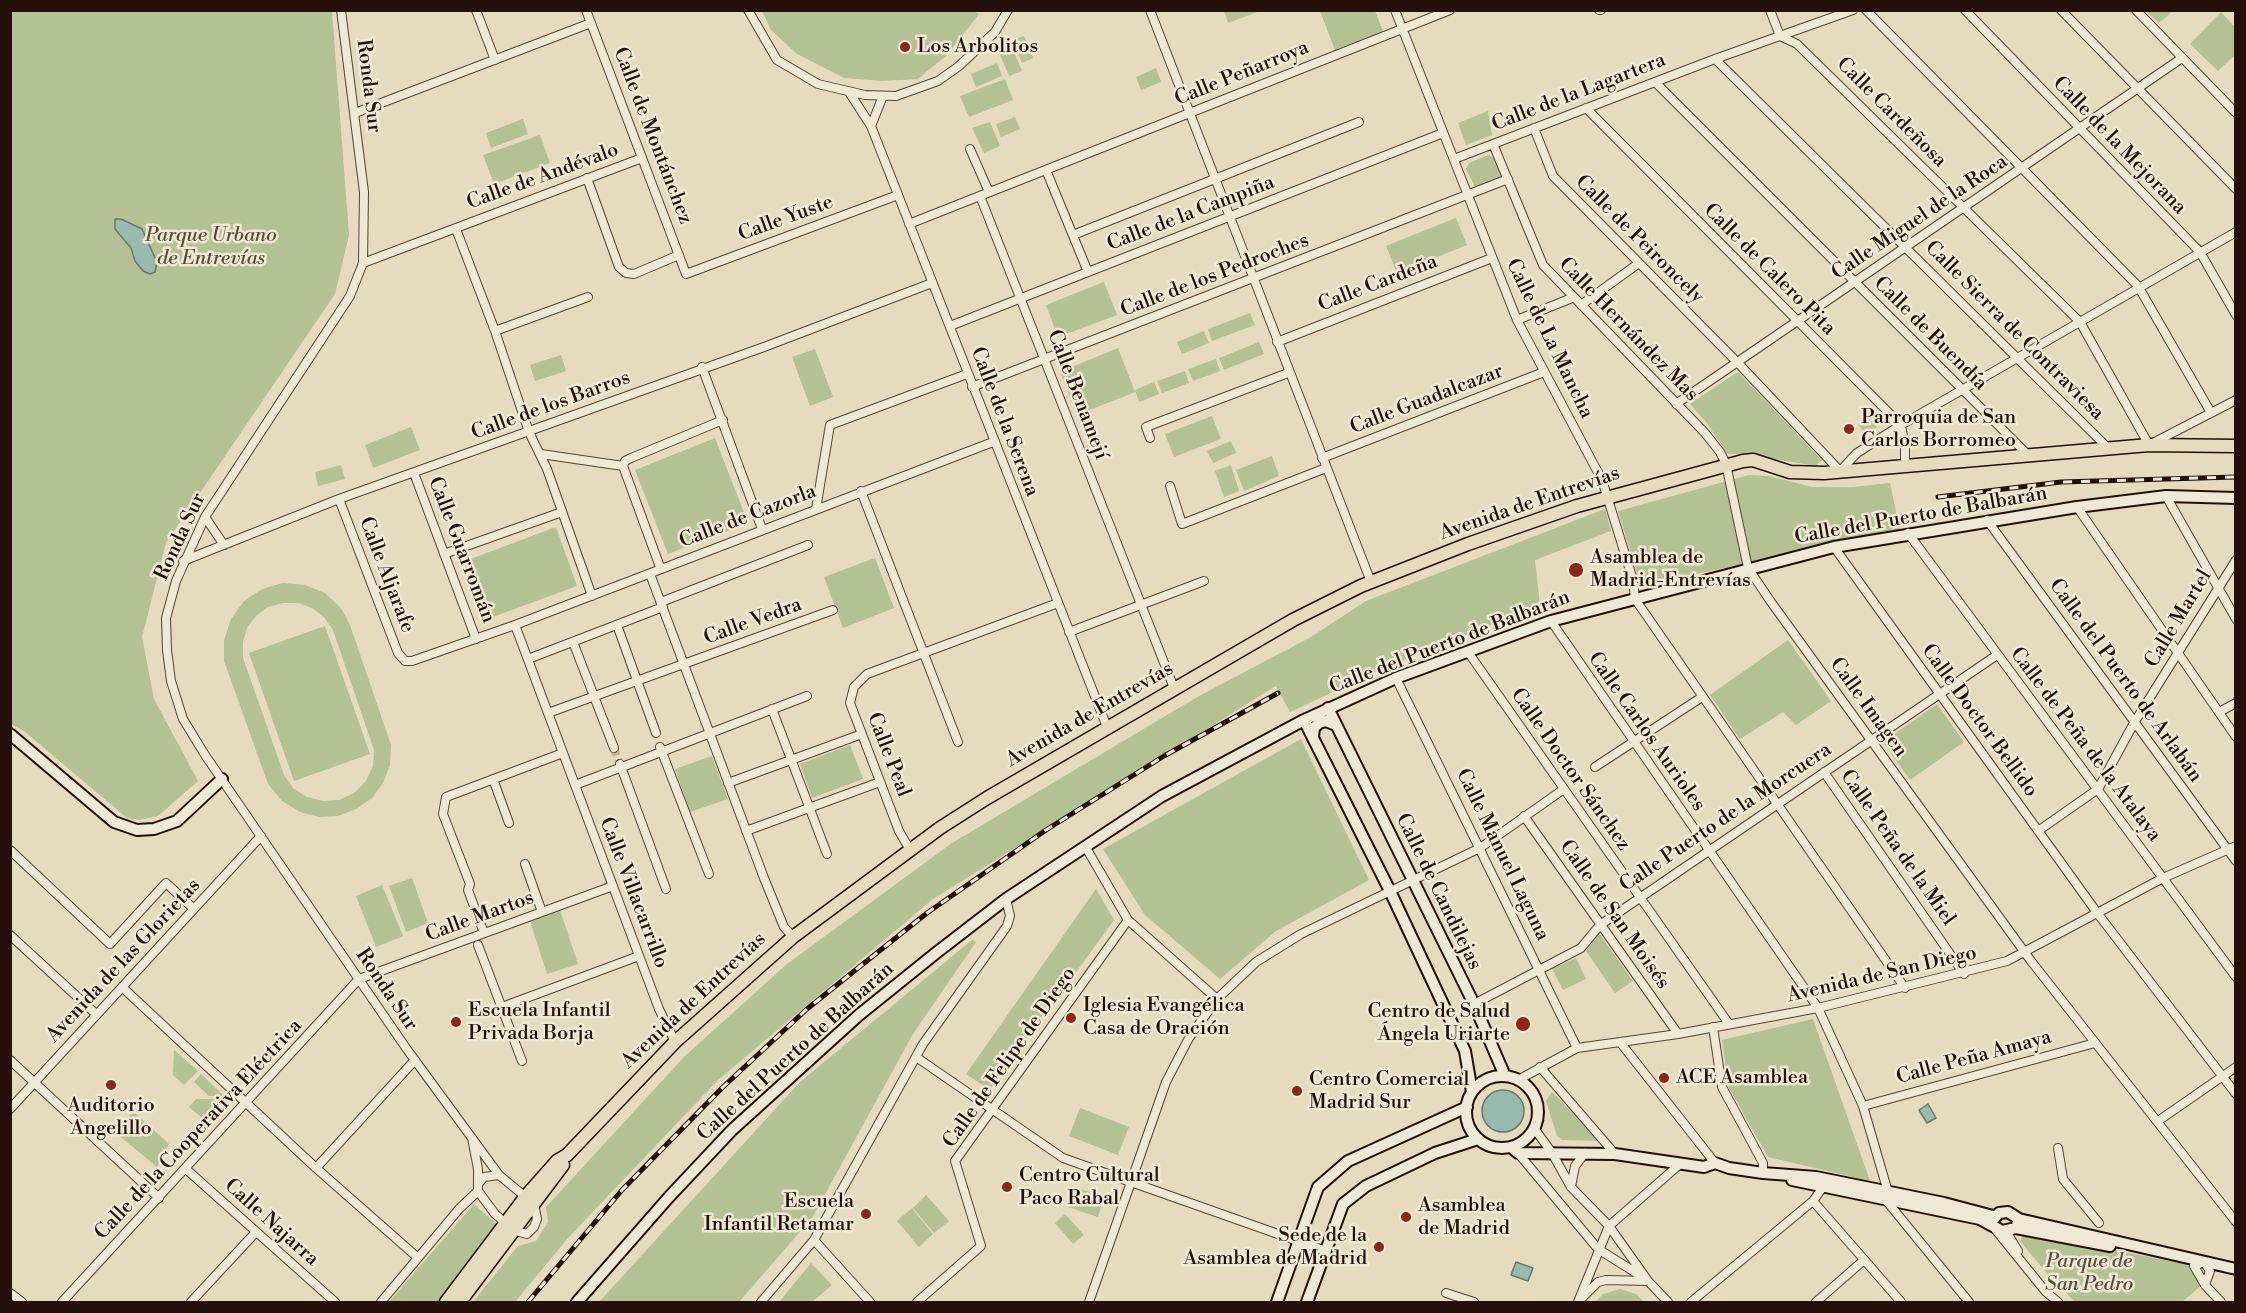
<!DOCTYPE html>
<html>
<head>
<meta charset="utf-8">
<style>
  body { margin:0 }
  #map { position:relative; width:2246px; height:1313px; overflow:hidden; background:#e6dbbf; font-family:"Libre Bodoni",serif }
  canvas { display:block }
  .frame { position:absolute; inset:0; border:12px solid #241008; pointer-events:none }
</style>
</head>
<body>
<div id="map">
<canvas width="2246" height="1313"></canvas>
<div class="frame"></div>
</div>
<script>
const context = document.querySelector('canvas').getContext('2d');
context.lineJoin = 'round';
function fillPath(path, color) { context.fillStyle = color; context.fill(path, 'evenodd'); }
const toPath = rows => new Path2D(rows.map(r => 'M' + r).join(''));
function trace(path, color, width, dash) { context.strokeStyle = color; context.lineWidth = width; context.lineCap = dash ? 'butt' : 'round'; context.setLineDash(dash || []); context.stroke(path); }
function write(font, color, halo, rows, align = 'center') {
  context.font = font + ' "Libre Bodoni",serif'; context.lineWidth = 5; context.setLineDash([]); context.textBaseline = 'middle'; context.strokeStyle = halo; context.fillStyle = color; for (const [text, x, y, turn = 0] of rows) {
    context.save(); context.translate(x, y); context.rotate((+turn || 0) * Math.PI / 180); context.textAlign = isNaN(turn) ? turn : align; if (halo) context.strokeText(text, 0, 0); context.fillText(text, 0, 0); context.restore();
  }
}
const green = toPath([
  [973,10,979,14,947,55,918,79,882,81,844,78,797,54,771,30,762,11],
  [11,11,332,11,349,235,335,294,166,543,142,637,154,699,198,781,158,816,139,820,127,818,24,731,11,724],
  [1224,11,1260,11,1228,23],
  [1320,11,1375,11,1383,31,1335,50],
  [2146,11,2173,11,2159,23],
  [2221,12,2235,27,2236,54,2218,71,2190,44],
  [1024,36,1033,58,1022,63,1013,40],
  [1011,45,1022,71,1009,76,998,50],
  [997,63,1002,76,976,87,971,74],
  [1156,68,1161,82,1141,90,1136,77],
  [1005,79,1013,100,969,117,960,96],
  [1488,111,1492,135,1466,145,1458,123],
  [1015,117,1020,129,1001,137,996,124],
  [523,119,528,134,491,148,486,133],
  [990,122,1000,146,984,153,972,128],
  [540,135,550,163,494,184,483,155],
  [1488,155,1494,158,1501,177,1499,181,1476,189,1466,169,1469,163],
  [1456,218,1467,245,1407,269,1411,279,1401,283,1386,246],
  [1104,282,1117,315,1058,337,1046,305],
  [1250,313,1255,325,1212,341,1208,329],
  [1204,331,1209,343,1182,354,1177,342],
  [1259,342,1264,354,1224,370,1219,358],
  [1118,348,1135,392,1077,415,1060,372],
  [815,349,833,397,810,406,792,357],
  [561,355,566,371,535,381,530,365],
  [1216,359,1220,371,1193,381,1188,369],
  [1185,371,1189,383,1162,393,1157,381],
  [1736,373,1739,373,1822,460,1815,466,1747,454,1727,454,1707,423,1690,404],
  [1154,382,1159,394,1139,402,1135,390],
  [1212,416,1221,439,1174,457,1165,434],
  [1867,417,1877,427,1866,434,1858,425],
  [411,427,420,450,373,468,365,445],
  [715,438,748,523,668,554,635,470],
  [1231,441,1236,453,1213,463,1207,451],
  [1272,456,1279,476,1244,491,1236,470],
  [341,465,345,479,318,486,315,472],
  [1231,465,1239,491,1224,497,1215,471],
  [1749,475,1769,476,1812,487,1853,487,1890,483,1900,530,1641,586,1618,511],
  [1605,509,1611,531,1535,560,1540,606,1391,665,1290,712,1276,686,933,899,718,1080,568,1238,515,1302,473,1302,518,1246,536,1241,548,1222,546,1207,685,1056,787,964,952,843,1199,696,1311,637,1366,601],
  [556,527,577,586,482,621,460,563],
  [875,558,894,608,843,628,824,577],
  [283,583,305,585,325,593,341,608,350,625,391,745,390,765,383,783,372,798,356,809,338,816,319,817,300,812,282,801,268,784,224,661,224,640,231,619,244,601,262,589],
  [283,603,298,603,312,608,324,617,333,630,374,750,373,766,366,781,354,793,339,800,323,801,307,797,293,788,284,775,243,658,243,642,247,628,256,616,268,607],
  [325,626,370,754,294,781,249,653],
  [1788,640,1831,701,1796,725,1783,712,1740,739,1710,695],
  [1937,704,1964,742,1910,780,1883,742],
  [1301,739,1369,880,1276,931,1220,979,1145,915,1103,849],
  [850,745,863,779,812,798,800,764],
  [712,756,728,799,690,812,675,769],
  [412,878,428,923,406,932,389,886],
  [382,885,403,936,376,947,356,896],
  [1096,889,1114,920,990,1090,966,1074],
  [560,910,578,964,547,974,530,921],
  [1599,933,1633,981,1615,993,1586,951],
  [972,940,976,942,913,1034,812,1218,739,1302,599,1302,800,1082],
  [1576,958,1586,979,1563,990,1552,969],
  [1813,1019,1870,1181,1768,1157,1729,1088,1722,1040],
  [174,1050,198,1071,184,1085,173,1075],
  [201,1074,223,1095,222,1096,209,1096,194,1082],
  [1552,1092,1602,1141,1562,1140,1557,1136,1546,1101],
  [196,1099,220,1099,222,1101,204,1120,189,1107],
  [1080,1108,1129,1127,1118,1155,1069,1136],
  [134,1112,169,1144,157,1167,111,1129],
  [1072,1186,1104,1197,1098,1217,1065,1206],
  [926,1195,949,1221,934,1233,913,1208],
  [474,1204,499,1226,439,1302,389,1302],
  [912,1208,933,1234,919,1247,897,1221],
  [1065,1214,1084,1235,1073,1244,1055,1223],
  [2025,1232,2184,1264,2193,1267,2203,1284,2182,1302,2075,1302,2050,1277,2020,1241],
  [811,1263,832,1285,812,1302,779,1302],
  [1620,1289,1636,1294,1644,1302,1595,1302,1603,1294]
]);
const water = toPath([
  [115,219,121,219,142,229,157,262,155,272,150,274,143,271,135,261,131,248,115,229,115,219],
  '1482 1111a21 21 0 1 1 42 0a21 21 0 1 1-42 0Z',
  [1928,1104,1936,1118,1927,1123,1919,1110,1928,1104],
  [1516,1262,1533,1268,1528,1281,1511,1275,1516,1262]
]);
const streetTunnel = toPath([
  [614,748,619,763]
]);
const street = toPath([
  [341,10,364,192,363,263,350,296,205,517,176,581,166,618,167,650,171,681,183,719,205,755,406,1048,499,1175,534,1204,537,1219,534,1227,527,1234,515,1231,495,1214,478,1191],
  [476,10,495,60],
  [586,10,686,274,898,195],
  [748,10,777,60,818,84,865,95,896,96,938,81,959,66,995,32,1008,10],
  [1150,10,1371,582],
  [1395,10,1517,320,1602,480,1633,580,1635,599,1905,988],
  [1599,10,1601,10],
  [1770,10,1780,36],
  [1866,10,2138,286,2210,411],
  [1965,10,2200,252,2236,315],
  [2061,10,2236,189],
  [2136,10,2236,113],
  [1780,36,1797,44,2080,322,2149,445,2236,400],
  [1715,59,2110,450],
  [1655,82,2029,456],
  [849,92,871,126,1107,727],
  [1586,108,1901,425,1905,448,1905,465],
  [355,113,591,23],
  [871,126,883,96],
  [1534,128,1553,176,1738,363,1840,471,1857,453,1901,425,2236,232],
  [1493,144,1543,265,1705,433,1720,452,1726,464,1748,568,1771,602,2031,961,2236,1222],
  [970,149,989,192],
  [1454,159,1715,59,1853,10],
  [1046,170,1088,272],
  [587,178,619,267,626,273,634,274,679,255],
  [980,196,1174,688],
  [909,224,1450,10],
  [456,229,495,331,529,432,547,469,592,596],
  [1073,235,1359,122],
  [363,263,642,158],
  [1581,305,1639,263],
  [1517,320,1572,298],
  [950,326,1443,133],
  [495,331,588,297],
  [1277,342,1492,258],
  [702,367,762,529],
  [972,387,1508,179],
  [1676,404,2182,58],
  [1150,438,1146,427,1288,373],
  [541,454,623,466],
  [1322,458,1544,372],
  [623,466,625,461,631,458,723,420],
  [623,466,660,567],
  [414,473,476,639],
  [1170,486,1182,524,1326,468],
  [861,491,958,742],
  [2166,496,2236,619],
  [339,499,398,653,405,661,412,661,515,625,993,442],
  [2077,507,2236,737],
  [816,509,830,425,967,374],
  [205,517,224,545],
  [1987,520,2236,861],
  [1908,533,2236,977],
  [1834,547,2098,914,2236,1094],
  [444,554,562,512],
  [183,561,339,499,764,347,932,283],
  [650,574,764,878,784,927,793,937],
  [661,602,808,545],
  [1551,621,1818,1008,1863,1106,1888,1192],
  [515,625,659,1009,675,1042],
  [617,625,656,733],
  [1069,632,1204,581],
  [573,642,614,748],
  [1468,652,1729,1024],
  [528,659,663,607],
  [1396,678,1577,1048],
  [772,709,827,854],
  [2219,712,2236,703],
  [548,713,833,610],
  [660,747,709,874],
  [620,764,666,889],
  [1595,767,1702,697],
  [1824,772,1964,974],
  [493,779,509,823],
  [728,783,862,734],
  [575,785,807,696],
  [1524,816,1678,1034],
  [746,831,880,782],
  [2038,831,2098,789,2134,723,2236,560],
  [1085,846,1128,920,1217,999],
  [10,850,110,944,166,883,194,909],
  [910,850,899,831,850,703,854,687,867,674,1058,603],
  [525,864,542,912],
  [484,933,468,890,470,884,443,814,446,797,563,753],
  [10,935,96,1014],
  [478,945,522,1061],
  [122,987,316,1168,417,1257],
  [1474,1004,1581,948,1600,925,1997,655],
  [502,1007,639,956],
  [1713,1027,1722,1087,1763,1163,1763,1173],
  [1620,1042,1715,1163],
  [916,1057,1063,1158,1326,1251],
  [10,1060,159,1198],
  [1540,1067,1615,1154],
  [1518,1080,1577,1048,1678,1034,1818,1008,2007,961,2163,878,2236,846],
  [1863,1106,2095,1043],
  [10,1109,261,836],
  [2158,1121,2236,1067],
  [1534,1128,1552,1153,1571,1187,1609,1226,1648,1281,1668,1302],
  [2058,1148,2063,1179,2099,1223],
  [1518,1153,1598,1249,1646,1279],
  [316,1168,415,1060],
  [186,1169,335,1302],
  [479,1183,484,1177,499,1175],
  [1571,1187,1575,1166,1585,1153],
  [1885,1199,1969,1302],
  [1813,1201,1901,1302],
  [1995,1229,2046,1292,2058,1302],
  [2006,1231,2018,1251],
  [814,1240,870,1302],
  [2205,1285,2210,1271,2204,1262,2194,1266,2205,1285,2221,1302],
  [10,1293,22,1302],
  [1446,1293,1474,1302],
  [1582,1298,1598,1282,1606,1280,1647,1281],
  [62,1302,359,979,613,886],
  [191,1302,256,1232],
  [381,1302,459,1209,478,1191,478,1169,472,1138],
  [761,1302,814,1240,923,1044,1007,926,1010,916,1006,899],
  [917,1302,981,1246,955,1161,1128,920],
  [1089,1302,1166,1082,1189,1038,1217,999,1256,962,1301,934,1480,848,1564,789],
  [1578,1302,1609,1226,1680,1164],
  [1691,1302,1813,1201,1826,1183],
  [1816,1302,1864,1260]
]);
const secondary = toPath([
  [1328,708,1474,1004,1505,1076],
  [1304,720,1390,891,1465,1051,1472,1092],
  [10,734,114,822,137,830,154,829,177,821,222,779],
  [1313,737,1314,728,1319,723,1326,721,1336,725],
  '1466 1112a36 36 0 1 1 72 0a36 36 0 1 1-72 0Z',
  [1511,1147,1518,1153,1615,1154,1704,1167,1715,1163,1729,1168,1763,1173,1816,1177,1944,1203,1993,1216],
  [1792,1180,1980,1219,2002,1231,2016,1228,2019,1219],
  [1991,1222,1999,1213,2008,1212,2019,1219,2236,1269],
  [2016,1228,2110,1246],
  [577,1302,669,1197,732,1130,859,1015,936,953,1006,899,1162,796,1304,720,1396,678,1551,621,1834,547,2077,507,2166,496,2236,498],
  [1277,1302,1318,1187,1348,1161,1467,1107],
  [1307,1302,1343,1204,1366,1186,1435,1153,1478,1139]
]);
const primary = toPath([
  [446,1302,526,1196,557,1161,567,1155,675,1042,793,937,940,828,987,798,1293,620,1361,586,1468,544,1577,506,1743,461,1753,460,1790,472,1824,473,2149,445,2236,446],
  [460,1302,563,1165]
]);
const rail = toPath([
  [1938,497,2061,482,2236,477],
  [528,1302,622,1190,723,1087,807,1009,858,968,927,913,1046,830,1164,756,1278,693]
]);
const markers = [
  [905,47,6,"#8f2418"],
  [1849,429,6,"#8f2418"],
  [1576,570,8,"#8f2418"],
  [1071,1018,6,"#8f2418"],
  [456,1022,6,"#8f2418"],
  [1523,1024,8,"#8f2418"],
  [1664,1078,6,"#8f2418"],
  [111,1085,6,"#8f2418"],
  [1297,1091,6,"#8f2418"],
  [1007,1187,6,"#8f2418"],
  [866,1214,6,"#8f2418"],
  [1406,1217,6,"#8f2418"],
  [1379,1247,6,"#8f2418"]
];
const poiNames = [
  ["Los Arbolitos",917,47],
  ["Parroquia de San",1861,418],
  ["Carlos Borromeo",1861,441],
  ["Asamblea de",1590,558],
  ["Madrid-Entrevías",1590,581],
  ["Iglesia Evangélica",1083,1006],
  ["Casa de Oración",1083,1029],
  ["Escuela Infantil",468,1011],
  ["Privada Borja",468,1034],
  ["Centro de Salud",1510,1012,"right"],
  ["Ángela Uriarte",1510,1035,"right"],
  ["ACE Asamblea",1676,1078],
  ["Centro Comercial",1309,1080],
  ["Madrid Sur",1309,1103],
  ["Auditorio",111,1106,"center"],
  ["Angelillo",111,1129,"center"],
  ["Centro Cultural",1019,1176],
  ["Paco Rabal",1019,1199],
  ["Escuela",854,1202,"right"],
  ["Infantil Retamar",854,1225,"right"],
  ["Asamblea",1418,1206],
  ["de Madrid",1418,1229],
  ["Sede de la",1367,1236,"right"],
  ["Asamblea de Madrid",1367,1259,"right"]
];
const streetNames = [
  ["Calle Peñarroya",1242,74,-22],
  ["Ronda Sur",368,86,83],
  ["Calle de la Lagartera",1579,93,-21],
  ["Calle Cardeñosa",1891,113,45],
  ["Calle de Montánchez",652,136,69],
  ["Calle de la Mejorana",2119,146,46],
  ["Calle de Andévalo",543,177,-20],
  ["Calle de la Campiña",1191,214,-21],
  ["Calle Miguel de la Roca",1920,218,-34],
  ["Calle Yuste",786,219,-20],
  ["Calle de Peironcely",1639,240,45],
  ["Calle de Calero Pita",1769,270,45],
  ["Calle de los Pedroches",1215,276,-21],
  ["Calle Cardeña",1378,284,-21],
  ["Calle Hernández Mas",1628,330,46],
  ["Calle Sierra de Contraviesa",2014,331,45],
  ["Calle de Buendía",1930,334,45],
  ["Calle de La Mancha",1549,339,64],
  ["Calle Benamejí",1077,395,69],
  ["Calle Guadalcazar",1427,400,-21],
  ["Calle de los Barros",551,406,-20],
  ["Calle de la Serena",1004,422,69],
  ["Avenida de Entrevías",1530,504,-19],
  ["Calle del Puerto de Balbarán",1921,516,-10],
  ["Calle de Cazorla",748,517,-21],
  ["Ronda Sur",181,537,-65],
  ["Calle Guarromán",461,550,69],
  ["Calle Aljarafe",386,575,69],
  ["Calle Martel",2179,619,-59],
  ["Calle Vedra",753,622,-20],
  ["Calle del Puerto de Balbarán",1450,643,-21],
  ["Calle del Puerto de Arlabán",2125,681,54],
  ["Calle Imagen",1868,708,54],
  ["Avenida de Entrevías",1090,715,-30],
  ["Calle Doctor Bellido",1979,721,54],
  ["Calle Carlos Aurioles",1646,732,55],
  ["Calle de Peña de la Atalaya",2085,745,53],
  ["Calle Peal",888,755,69],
  ["Calle Doctor Sánchez",1570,770,55],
  ["Calle Puerto de la Morcuera",1726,818,-34],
  ["Calle Peña de la Miel",1897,848,55],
  ["Calle Manuel Laguna",1502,855,64],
  ["Calle de Candilejas",1438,892,64],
  ["Calle Villacarrillo",633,893,69],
  ["Calle de San Moisés",1614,915,55],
  ["Calle Martos",480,917,-20],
  ["Avenida de las Glorietas",124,961,-47],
  ["Avenida de San Diego",1882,975,-13],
  ["Ronda Sur",386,990,56],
  ["Avenida de Entrevías",694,1001,-43],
  ["Calle del Puerto de Balbarán",796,1052,-42],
  ["Calle de Felipe de Diego",1010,1058,-55],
  ["Calle Peña Amaya",1974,1058,-15],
  ["Calle de la Cooperativa Eléctrica",199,1130,-47],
  ["Calle Najarra",271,1223,42]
];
const parkNames = [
  ["Parque Urbano",211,236],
  ["de Entrevías",211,259],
  ["Parque de",2089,1262],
  ["San Pedro",2089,1285]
];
fillPath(green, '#b3c194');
fillPath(water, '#97bbae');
trace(water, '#69776c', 1.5);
trace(streetTunnel, '#bfb29a', 8, [8, 4]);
trace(street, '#544336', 10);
trace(secondary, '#241008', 14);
trace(primary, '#241008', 15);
trace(street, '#efe8d5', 8);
trace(secondary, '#efe8d5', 10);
trace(primary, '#e6dbbf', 12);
trace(rail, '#241008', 5);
trace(rail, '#efe8d5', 3, [9]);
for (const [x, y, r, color] of markers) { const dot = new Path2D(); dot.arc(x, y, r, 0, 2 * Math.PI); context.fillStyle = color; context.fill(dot); trace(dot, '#efe8d5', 2); }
write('20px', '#241008', '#efe8d5', poiNames, 'left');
write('20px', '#241008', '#efe8d5', streetNames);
write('italic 20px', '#564e39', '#efe8d5', parkNames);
</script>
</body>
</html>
